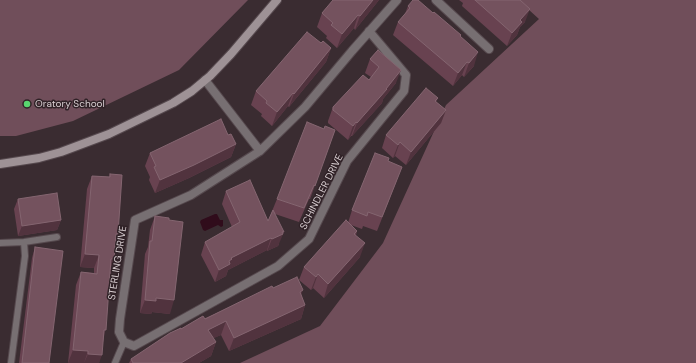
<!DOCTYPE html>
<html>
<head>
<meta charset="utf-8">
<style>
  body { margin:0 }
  canvas { display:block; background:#3a2c31 }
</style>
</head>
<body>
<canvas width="696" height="363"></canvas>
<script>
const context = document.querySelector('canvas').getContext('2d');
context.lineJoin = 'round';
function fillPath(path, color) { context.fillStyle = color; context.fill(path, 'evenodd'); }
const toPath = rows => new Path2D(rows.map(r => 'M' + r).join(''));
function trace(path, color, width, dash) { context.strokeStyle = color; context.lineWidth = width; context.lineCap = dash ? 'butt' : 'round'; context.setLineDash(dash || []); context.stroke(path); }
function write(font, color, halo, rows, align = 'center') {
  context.font = font + ' "DM Sans",sans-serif'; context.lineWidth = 3; context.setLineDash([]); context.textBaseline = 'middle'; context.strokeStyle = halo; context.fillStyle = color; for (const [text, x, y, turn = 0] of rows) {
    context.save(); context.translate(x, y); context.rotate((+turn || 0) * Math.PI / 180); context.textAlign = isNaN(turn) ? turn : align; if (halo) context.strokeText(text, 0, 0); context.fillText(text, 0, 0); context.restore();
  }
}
const green = toPath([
  [0,0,248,0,179,70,73,121,16,136,0,136],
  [518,0,696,0,696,363,240,363,320,326,383,243,446,105,539,19]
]);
const water = toPath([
  [215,214,217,214,220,220,223,220,223,226,221,227,218,225,205,231,203,230,200,222,201,220]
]);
const service = toPath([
  [0,243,24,242,57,237],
  [11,363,25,256,24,242],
  [115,363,124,342]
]);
const minor = toPath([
  [436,0,489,49],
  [205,80,260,151,305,107,352,51,397,0],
  [260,151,191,195,135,220,120,319,119,332,124,342,134,346,278,266,309,239,347,161,404,91,406,75,369,31]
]);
const secondary = toPath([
  [0,164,39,158,61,152,109,134,173,103,192,91,210,76,231,54,277,0]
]);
const wall = toPath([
  [333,0,379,0,355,30,354,28,337,48,326,38,327,36,317,27,322,13],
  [459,0,520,0,525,22,520,27,517,35,507,46,462,6,463,3],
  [408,6,433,13,461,35,460,36,474,66,464,77,462,75,453,86,393,35,398,22,405,14],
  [321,43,331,48,326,62,289,107,288,106,272,126,261,116,262,114,251,105,256,91],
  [378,50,396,83,383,99,382,103,352,136,351,136,348,140,328,123,328,121,333,107,369,80,371,77,365,73,370,59],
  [438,98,436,102,446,110,441,123,406,165,395,156,393,158,382,148,386,135],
  [324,129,335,130,310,199,309,199,299,222,275,214,279,244,278,246,267,251,267,250,228,270,226,276,215,282,201,255,205,242,232,227,222,204,226,191,268,221,277,199],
  [228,135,236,144,231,157,189,178,155,193,149,180,150,177,145,166,150,153],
  [388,161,397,180,377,231,363,226,362,229,351,225,357,231,356,235,360,257,324,298,313,288,311,290,299,280,304,267,348,223,352,210],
  [110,174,115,240,111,267,104,337,99,363,68,363,76,285,81,272,94,273,94,268,80,267,87,189,92,176,109,177],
  [18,199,61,220,57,230,18,236,14,209],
  [155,216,170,314,152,312,151,314,140,313,145,254,148,247,150,230],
  [35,247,49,363,19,363,32,258],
  [273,288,301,295,305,305,301,319,229,351,221,335,213,338,216,342,211,356,199,363,129,363,131,359,181,329]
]);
const shadedWall = toPath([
  [373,0,379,0,355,30,360,16],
  [530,9,525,22,520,27,517,35,507,46,512,33,520,20],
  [358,15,354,28,337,48,342,34],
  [331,48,326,62,289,107,294,94],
  [478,52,474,66,464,77,469,63],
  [467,62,462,75,453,86,458,73],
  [401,70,396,83,383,99,382,103,352,136,357,123,386,89],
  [293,93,288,106,272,126,277,112],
  [446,110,441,123,406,165,411,152],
  [356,122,351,136,348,140,353,126],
  [400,142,395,156,393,158,398,145],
  [236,144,231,157,189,178,155,193,160,180],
  [61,220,57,230,18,236,22,226],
  [282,232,284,232,278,246,267,251,272,239],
  [271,238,267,250,228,270,226,276,215,282,219,270,231,258],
  [365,243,360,257,324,298,328,284],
  [85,254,99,255,94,268,80,267],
  [111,259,114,259,109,272],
  [318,274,313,288,311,290,316,277],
  [303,290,298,304,300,292],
  [156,298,174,300,170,314,152,312,151,314,140,313,145,300],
  [305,305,301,319,229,351,234,338],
  [226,321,221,335,203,343,208,330],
  [216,342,211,356,199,363,181,363],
  [73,350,88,351,84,363,68,363],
  [88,354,102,355,99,363,84,363]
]);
const building = toPath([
  [333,0,373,0,360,16,358,15,342,34,331,25,333,23,322,13,333,0],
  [413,0,418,0,433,13,434,12,461,35,460,36,478,52,469,63,467,62,458,73,398,22,410,8,408,6,413,0],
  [475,0,520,0,530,9,520,20,522,22,512,33,475,0],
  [307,32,321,43,323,41,331,48,294,94,293,93,277,112,266,103,267,101,256,91,307,32],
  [378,50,401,70,386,89,387,89,357,123,356,122,353,126,333,110,333,107,363,75,369,80,379,67,370,59,378,50],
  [426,88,438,98,435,101,446,110,411,152,400,142,398,145,386,135,426,88],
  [221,119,228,135,231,134,236,144,194,165,160,180,154,167,156,166,150,153,221,119],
  [307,122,324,129,325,126,335,130,315,186,314,185,304,208,277,199,307,122],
  [375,153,389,158,388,161,402,167,382,217,368,212,367,216,352,210,375,153],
  [110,174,122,175,118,234,116,234,114,259,111,259,106,330,104,330,102,355,88,354,88,351,73,350,81,272,97,274,99,255,85,254,92,176,110,177,110,174],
  [250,180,268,221,273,210,284,232,282,232,283,234,272,239,271,238,231,258,232,259,229,261,230,264,219,270,205,242,240,222,226,191,250,180],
  [57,193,61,220,22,226,18,199,57,193],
  [155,216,169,218,169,220,183,222,174,300,156,298,156,301,145,300,150,241,152,241,155,216],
  [346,220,357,231,354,234,365,243,328,284,318,274,316,277,304,267,346,220],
  [35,247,63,251,49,363,22,363,35,247],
  [297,277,303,290,300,292,305,305,234,338,226,321,208,330,216,342,181,363,133,363,131,359,170,333,181,328,181,329,203,316,205,319,272,286,273,288,297,277]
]);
const markers = [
  [27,104,4,"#59d56f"]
];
const poiNames = [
  ["Oratory School",35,104]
];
const streetNames = [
  ["SCHINDLER DRIVE",322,192,-63],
  ["STERLING DRIVE",118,263,-81]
];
fillPath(green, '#704e5a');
fillPath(water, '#300c1b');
trace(service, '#56494e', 8);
trace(minor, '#56494e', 10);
trace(secondary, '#56494e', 10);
trace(service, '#776f72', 6);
trace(minor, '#776f72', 8);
trace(secondary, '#9e9296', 8);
fillPath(wall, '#684250');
fillPath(shadedWall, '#51333e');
fillPath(building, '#74525e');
trace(building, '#846570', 1);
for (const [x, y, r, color] of markers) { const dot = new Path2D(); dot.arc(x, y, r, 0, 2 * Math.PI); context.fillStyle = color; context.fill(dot); trace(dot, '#302227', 1.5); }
write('10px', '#d8ced1', '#302227', poiNames, 'left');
write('10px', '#d8ced1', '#302227', streetNames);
</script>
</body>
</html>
